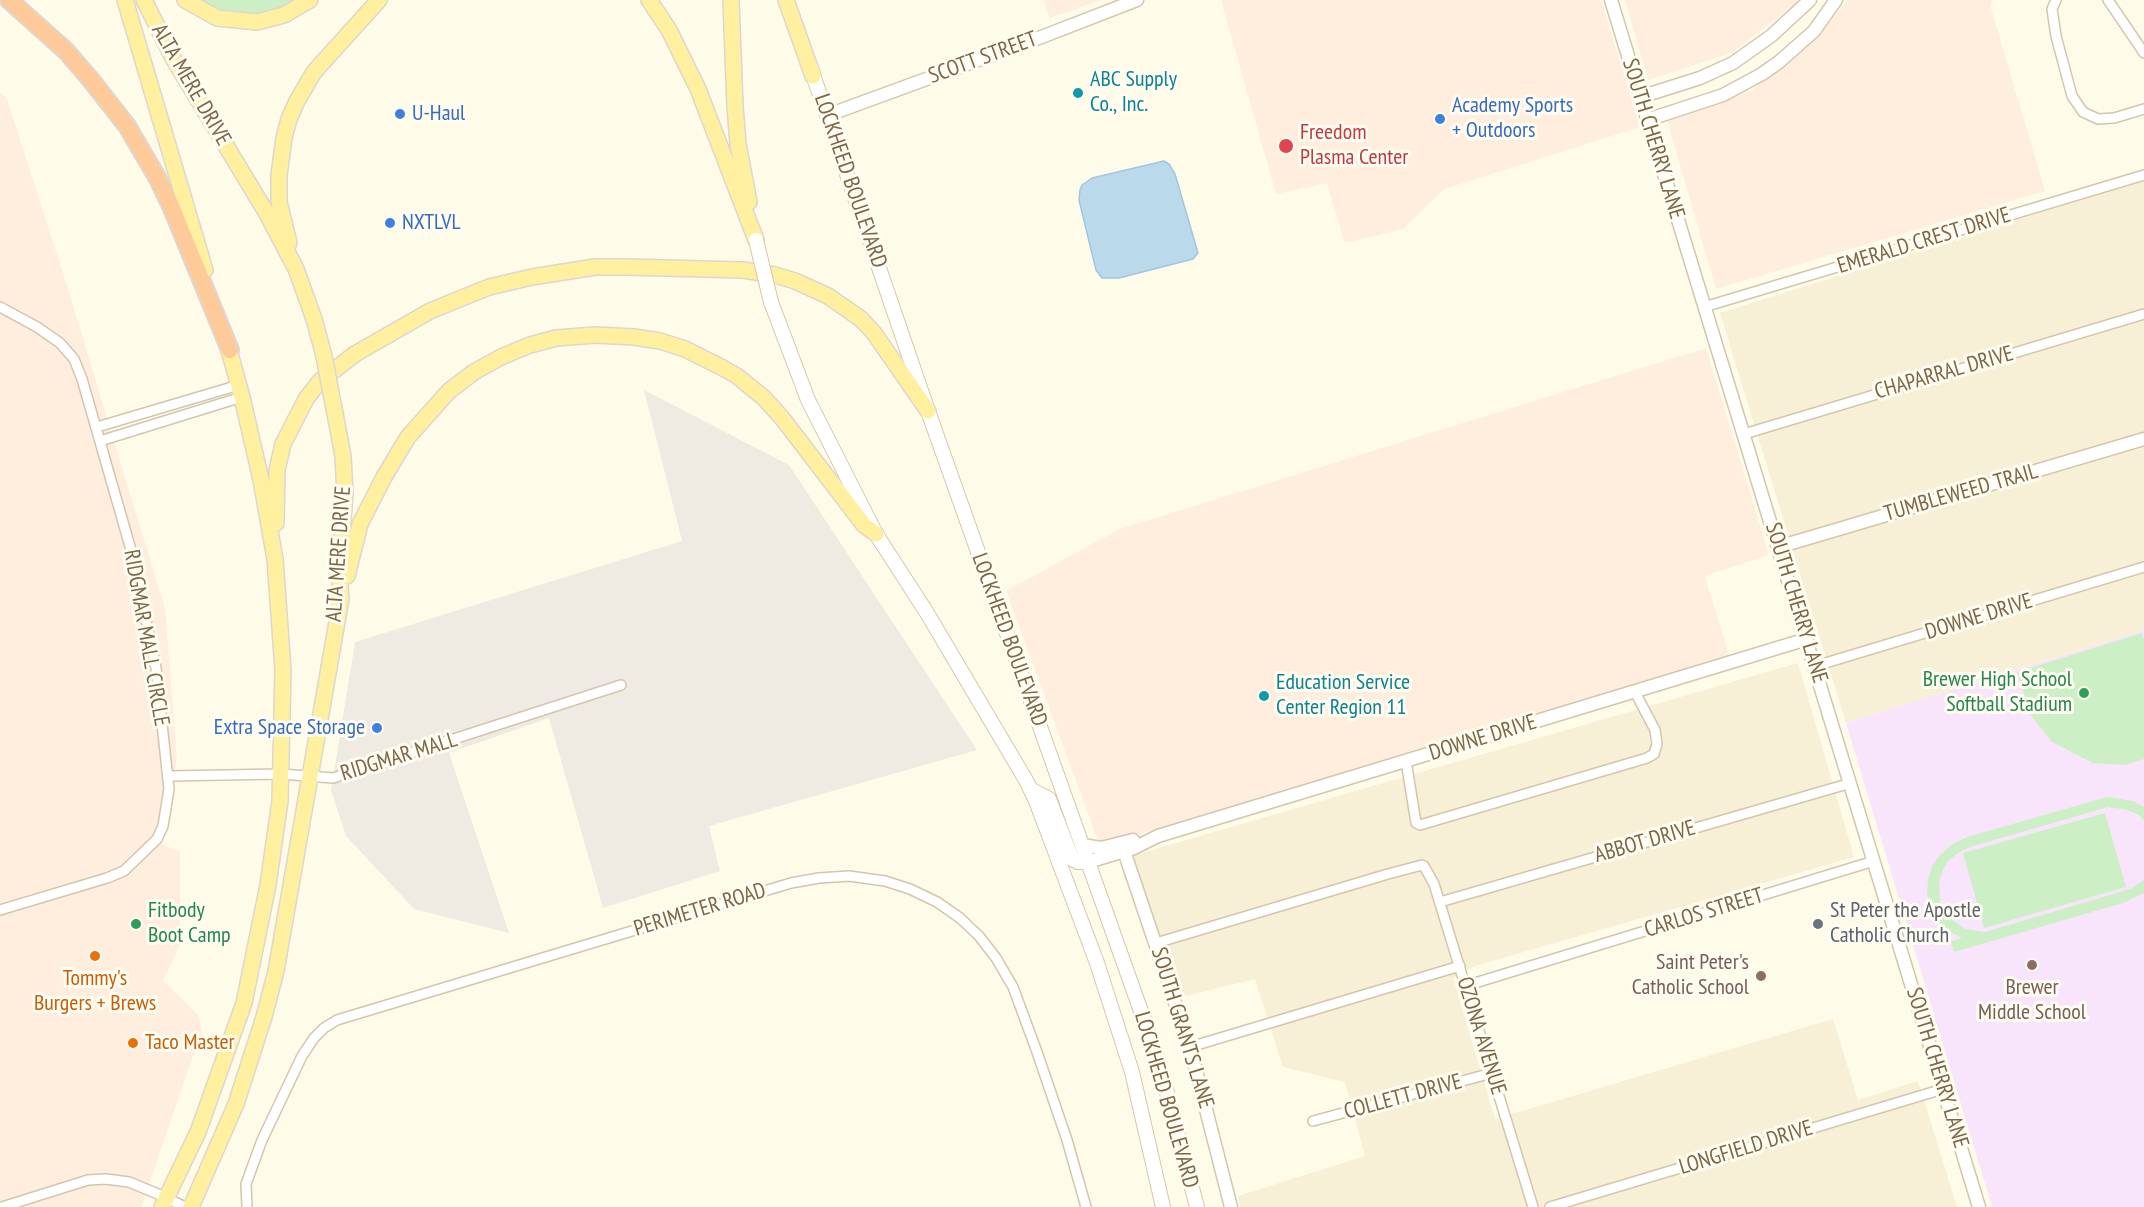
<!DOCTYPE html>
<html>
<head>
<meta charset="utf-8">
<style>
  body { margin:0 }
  canvas { display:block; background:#fffbe9 }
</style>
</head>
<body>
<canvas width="2144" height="1207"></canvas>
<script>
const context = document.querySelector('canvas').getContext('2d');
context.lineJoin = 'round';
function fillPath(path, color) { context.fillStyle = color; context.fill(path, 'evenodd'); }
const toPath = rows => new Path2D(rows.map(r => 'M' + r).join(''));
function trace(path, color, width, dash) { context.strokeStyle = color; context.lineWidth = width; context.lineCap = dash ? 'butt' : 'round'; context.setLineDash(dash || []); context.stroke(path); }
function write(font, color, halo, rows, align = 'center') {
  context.font = font + ' "PT Sans Narrow",sans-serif'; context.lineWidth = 6; context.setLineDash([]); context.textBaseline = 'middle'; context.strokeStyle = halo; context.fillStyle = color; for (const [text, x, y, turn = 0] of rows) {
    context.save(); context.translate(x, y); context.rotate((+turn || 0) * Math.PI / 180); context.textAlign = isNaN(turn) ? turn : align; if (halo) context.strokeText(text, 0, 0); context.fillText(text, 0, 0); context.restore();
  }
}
const residential = toPath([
  [2144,180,2144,630,1846,723,1720,313],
  [1798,663,1854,857,1475,966,1453,978,1495,1119,1833,1019,1858,1100,1918,1081,1957,1207,1240,1207,1238,1196,1365,1156,1345,1082,1283,1067,1255,979,1178,998,1131,856]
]);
const commercial = toPath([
  [1043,0,1101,0,1050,18],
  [1221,0,1601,0,1640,127,1444,189,1403,229,1345,243,1327,183,1276,194],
  [1625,0,1801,0,1731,53,1648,80],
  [1847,0,1993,0,1990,5,2045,191,1716,289,1667,120,1751,91,1812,40,1842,8],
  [0,92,7,99,67,286,165,609,177,758,160,843,180,852,180,945,163,981,198,1015,202,1030,141,1207,0,1207],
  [1706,348,1769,555,1705,576,1729,655,1100,846,1006,591,1120,529]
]);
const industrial = toPath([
  [644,390,789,465,977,750,709,826,720,871,603,908,549,718,449,753,509,933,414,909,346,836,331,790,355,642,682,541]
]);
const education = toPath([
  [2144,630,2144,1207,1992,1207,1846,723]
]);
const green = toPath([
  [193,0,301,0,294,4,253,18,221,15],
  [2142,633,2144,640,2144,759,2125,765,2093,763,2052,742,2030,714,2017,672],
  [2107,797,2133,801,2144,807,2144,821,2139,815,2128,810,2108,807,1970,847,1958,853,1948,861,1943,870,1939,881,1940,902,1947,914,1955,922,1965,929,1985,932,2120,892,2132,888,2144,880,2144,893,2123,903,1954,952,1951,941,1962,938,1949,931,1938,921,1927,893,1928,880,1932,866,1941,854,1953,844,1967,837],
  [2105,813,2126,887,1984,928,1963,853]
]);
const water = toPath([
  [1164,161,1169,164,1175,174,1198,253,1193,259,1119,278,1102,278,1096,270,1079,200,1080,190,1082,185,1092,178,1164,161]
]);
const minor = toPath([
  [2056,0,2052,9,2056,36,2072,96,2083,112,2098,119,2114,118,2144,109],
  [2108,0,2144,53],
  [0,307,37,327,60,343,74,359,82,379,133,557,156,668,169,789,163,826,157,839,124,871,107,878,0,910],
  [1704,307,2144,175],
  [97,427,239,385],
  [1744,434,2144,314],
  [100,441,242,397],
  [1816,669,1822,664,2144,567],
  [1406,761,1416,823,1420,825,1647,758,1654,754,1657,744,1655,730,1635,692],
  [168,776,281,774,333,778,621,685],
  [1440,902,1851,783],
  [1156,943,1388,874,1422,865,1424,866,1434,884,1533,1207],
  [1465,986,1874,861],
  [1190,1047,1460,966],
  [1313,1121,1492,1073],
  [2,1207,88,1180,106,1179,129,1182,158,1194,185,1207],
  [247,1207,246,1184,262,1140,302,1056,314,1038,324,1028,337,1020,791,883,819,878,849,876,885,881,910,889,937,902,960,918,979,936,996,958,1013,987,1037,1052,1067,1140,1086,1207],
  [1550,1207,1943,1089]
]);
const tertiary = toPath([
  [1611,0,1979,1207],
  [1640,97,1700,78,1733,63,1771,36,1810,0],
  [828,115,1044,36,1137,0],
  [1647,120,1723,95,1762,74,1779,62,1814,31,1836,0],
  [1778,547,2144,439],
  [1082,845,1101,848,1133,840],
  [1124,851,1190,1047,1231,1207],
  [1088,862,1134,848,1158,836,1807,639]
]);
const secondary = toPath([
  [810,66,928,411,1159,1062,1197,1207],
  [771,302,808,400,876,534,927,613,1027,782,1036,801,1097,963,1132,1072,1163,1207],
  [1030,789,1049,799,1072,859,1078,862,1088,862]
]);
const primary = toPath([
  [125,0,205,270],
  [144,0,173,58,266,212,296,269,314,319],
  [185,0,217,18,257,22,284,15,310,0],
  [649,0,669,30,698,89,756,240],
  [731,0,735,106,738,144,749,202],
  [786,0,813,76],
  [289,243,279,202,279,175,284,138,289,119,297,101,314,72,379,0],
  [276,523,277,470,283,444,306,399,320,381,355,354,430,311,489,287,532,277,595,267,627,267,743,270,775,275,795,281,828,296,861,319,874,333,928,411],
  [347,576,360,524,384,477,408,437,449,391,474,372,501,357,530,345,556,338,596,335,634,337,660,341,685,349,721,367,737,376,764,398,782,418,864,525,876,534],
  [162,1207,198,1132,244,1003,268,885,280,801,283,670,275,559,261,480,242,397,226,339],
  [191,1207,236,1104,264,1017,276,971,341,599,339,573,345,494,343,456,336,419]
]);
const motorway = toPath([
  [9,0,66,51,91,80,127,126,158,179,171,206,230,350]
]);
const secondaryBridge = toPath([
  [756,240,771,302]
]);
const primaryBridge = toPath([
  [314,319,324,356,336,419]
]);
const markers = [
  [1078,93,6,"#0f9aa8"],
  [400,114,6,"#3f7fe0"],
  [1440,119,6,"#3f7fe0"],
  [1286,146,8,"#e0444e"],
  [390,223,6,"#3f7fe0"],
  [2084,693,6,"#2e9e5b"],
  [1264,696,6,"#0f9aa8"],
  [377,728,6,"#3f7fe0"],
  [136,924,6,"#2e9e5b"],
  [1818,924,6,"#6b7280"],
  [95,956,6,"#e8710a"],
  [2032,965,6,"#8d6e63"],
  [1761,976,6,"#8d6e63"],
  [133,1043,6,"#e8710a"]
];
const streetNames = [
  ["SCOTT STREET",983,58,-20],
  ["ALTA MERE DRIVE",191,85,60],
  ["SOUTH CHERRY LANE",1653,139,73],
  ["LOCKHEED BOULEVARD",850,181,71],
  ["EMERALD CREST DRIVE",1924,241,-17],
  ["CHAPARRAL DRIVE",1944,373,-16],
  ["TUMBLEWEED TRAIL",1961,493,-16],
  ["ALTA MERE DRIVE",339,554,-86],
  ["SOUTH CHERRY LANE",1796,603,73],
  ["DOWNE DRIVE",1979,617,-17],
  ["RIDGMAR MALL CIRCLE",146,638,80],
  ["LOCKHEED BOULEVARD",1009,640,70],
  ["DOWNE DRIVE",1483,738,-17],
  ["RIDGMAR MALL",399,757,-17],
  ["ABBOT DRIVE",1645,842,-16],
  ["PERIMETER ROAD",700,910,-17],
  ["CARLOS STREET",1704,913,-17],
  ["SOUTH GRANTS LANE",1182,1028,73],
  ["OZONA AVENUE",1481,1036,73],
  ["SOUTH CHERRY LANE",1937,1068,73],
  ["COLLETT DRIVE",1403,1097,-15],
  ["LOCKHEED BOULEVARD",1166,1100,74],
  ["LONGFIELD DRIVE",1746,1148,-17]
];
const cultureNames = [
  ["ABC Supply",1090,80],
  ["Co., Inc.",1090,105],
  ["Education Service",1276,683],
  ["Center Region 11",1276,708]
];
const shopNames = [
  ["Academy Sports",1452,106],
  ["+ Outdoors",1452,131],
  ["U-Haul",412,114],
  ["NXTLVL",402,223],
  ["Extra Space Storage",365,728,"right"]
];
const healthNames = [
  ["Freedom",1300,133],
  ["Plasma Center",1300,158]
];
const leisureNames = [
  ["Brewer High School",2072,680],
  ["Softball Stadium",2072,705],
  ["Fitbody",148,911,"left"],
  ["Boot Camp",148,936,"left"]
];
const worshipNames = [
  ["St Peter the Apostle",1830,911],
  ["Catholic Church",1830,936]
];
const educationNames = [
  ["Saint Peter's",1749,963],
  ["Catholic School",1749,988],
  ["Brewer",2032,988,"center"],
  ["Middle School",2032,1013,"center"]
];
const foodNames = [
  ["Tommy's",95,979],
  ["Burgers + Brews",95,1004],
  ["Taco Master",145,1043,"left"]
];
fillPath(residential, '#f7efd6');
fillPath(commercial, '#fed');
fillPath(industrial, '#f0ebe2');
fillPath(education, '#f8e5fc');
fillPath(green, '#cdefc5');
fillPath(water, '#badaec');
trace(water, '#9fc7df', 1.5);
trace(minor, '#d3c6ac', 12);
trace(tertiary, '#d3c6ac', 15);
trace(secondary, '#d7c7aa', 16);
trace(primary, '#ddd7cf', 18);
trace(motorway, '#ddd7cf', 20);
trace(minor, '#fff', 9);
trace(tertiary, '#fff', 12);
trace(secondary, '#fff', 14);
trace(primary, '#fff0a0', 15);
trace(motorway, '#ffca9a', 16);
trace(secondaryBridge, '#d7c7aa', 16, []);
trace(primaryBridge, '#ddd7cf', 18, []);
trace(secondaryBridge, '#fff', 14);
trace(primaryBridge, '#fff0a0', 15);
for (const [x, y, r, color] of markers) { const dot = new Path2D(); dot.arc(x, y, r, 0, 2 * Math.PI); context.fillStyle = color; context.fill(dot); trace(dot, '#fffdf2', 2); }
write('22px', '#7e6748', '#fffdf2', streetNames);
write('22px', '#0d838f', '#fffdf2', cultureNames, 'left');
write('22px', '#366cbe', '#fffdf2', shopNames, 'left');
write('22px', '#be3a42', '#fffdf2', healthNames, 'left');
write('22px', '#27864d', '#fffdf2', leisureNames, 'right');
write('22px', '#5b616d', '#fffdf2', worshipNames, 'left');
write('22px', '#785e54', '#fffdf2', educationNames, 'right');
write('22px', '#c56008', '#fffdf2', foodNames);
</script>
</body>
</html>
